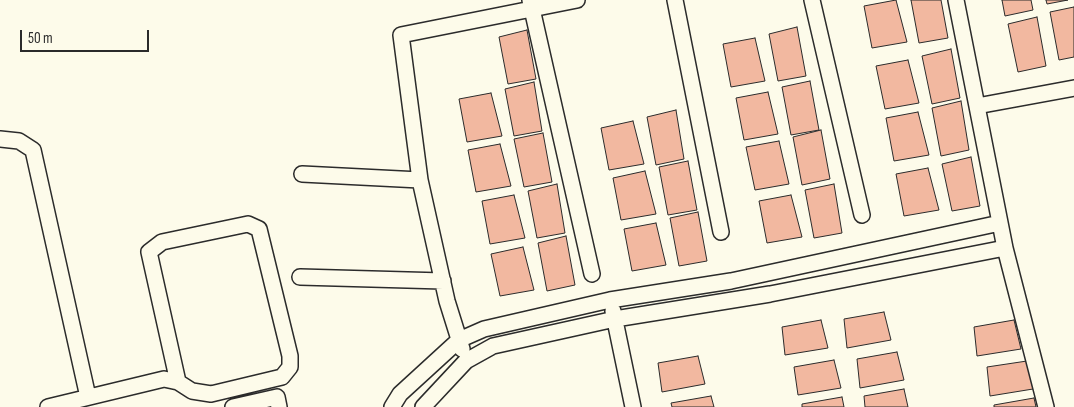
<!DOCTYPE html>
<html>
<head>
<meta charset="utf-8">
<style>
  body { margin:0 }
  #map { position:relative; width:1074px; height:407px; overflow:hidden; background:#fdfbea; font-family:"Sofia Sans Condensed",sans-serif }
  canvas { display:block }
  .scale { position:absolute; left:20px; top:30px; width:129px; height:22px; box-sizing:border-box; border:2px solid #2b2b2b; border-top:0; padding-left:6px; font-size:15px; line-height:18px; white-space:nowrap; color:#2b2b2b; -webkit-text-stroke:4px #fdfbea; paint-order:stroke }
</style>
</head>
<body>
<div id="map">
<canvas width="1074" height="407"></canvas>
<div class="scale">50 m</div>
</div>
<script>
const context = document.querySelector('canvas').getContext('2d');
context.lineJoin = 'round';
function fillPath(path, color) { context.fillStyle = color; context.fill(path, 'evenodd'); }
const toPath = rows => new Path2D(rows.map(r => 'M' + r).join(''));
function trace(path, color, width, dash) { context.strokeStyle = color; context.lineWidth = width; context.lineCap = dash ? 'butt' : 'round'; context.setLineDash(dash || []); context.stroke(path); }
const building = toPath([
  [896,0,907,42,872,48,864,6,896,0],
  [911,0,941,0,948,38,919,43,911,0],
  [1002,0,1031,0,1033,10,1005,16,1002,0],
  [1046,0,1068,0,1047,4,1046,0],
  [1074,7,1074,57,1059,60,1050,12,1074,7],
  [1037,17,1046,66,1018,72,1008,24,1037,17],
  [797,27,806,76,778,81,769,34,797,27],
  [527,30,536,79,508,84,499,37,527,30],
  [755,38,765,81,731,87,723,44,755,38],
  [951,49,960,98,932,104,922,56,951,49],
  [908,60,919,103,885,109,876,66,908,60],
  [810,81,819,130,791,135,782,87,810,81],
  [534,82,542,131,514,136,505,89,534,82],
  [768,92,778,134,744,140,736,98,768,92],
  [491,93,502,136,467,142,459,99,491,93],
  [961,101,969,150,941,156,932,108,961,101],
  [676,110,684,159,656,165,647,117,676,110],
  [918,112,929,155,894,161,886,118,918,112],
  [633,121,644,164,609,170,601,128,633,121],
  [821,130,830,179,802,185,793,137,821,130],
  [543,133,552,182,524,187,514,139,543,133],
  [779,141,789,184,755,190,746,147,779,141],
  [500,144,511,186,476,192,468,150,500,144],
  [971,157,980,206,952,211,942,164,971,157],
  [688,161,697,210,668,215,659,167,688,161],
  [928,168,939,210,904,216,896,174,928,168],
  [645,171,656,214,621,220,613,178,645,171],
  [557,184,565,233,537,238,528,191,557,184],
  [834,184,842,233,814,238,805,190,834,184],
  [514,195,525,238,490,244,482,201,514,195],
  [791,195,802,237,767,243,759,201,791,195],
  [698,212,707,261,679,266,670,218,698,212],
  [656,223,666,265,632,271,624,229,656,223],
  [566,236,575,285,547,291,538,243,566,236],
  [523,247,534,290,500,296,491,254,523,247],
  [884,312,891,340,847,348,844,319,884,312],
  [821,320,828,348,785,355,782,327,821,320],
  [1014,320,1021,349,977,356,974,327,1014,320],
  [897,352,904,380,860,388,857,359,897,352],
  [698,356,705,384,662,392,658,363,698,356],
  [834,360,841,388,798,395,794,367,834,360],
  [1027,361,1033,389,990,396,987,367,1027,361],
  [904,389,908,407,865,407,864,396,904,389],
  [711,396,714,407,672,407,671,403,711,396],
  [842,397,844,407,802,407,802,404,842,397],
  [1034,398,1036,407,994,407,994,405,1034,398]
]);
const street = toPath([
  [530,0,592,274],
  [675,0,721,232],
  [812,0,862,215],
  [956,0,1005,248,1046,407],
  [977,106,1074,88],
  [0,139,19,141,33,150,88,397],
  [302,174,420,180],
  [300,277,443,281],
  [613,311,633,407],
  [462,349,447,301,420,180,401,35,577,0],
  [48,407,164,379,178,382,192,391,211,394,282,377,290,367,290,356,259,229,248,224,162,242,149,252,178,382],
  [233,407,277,397,279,407],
  [392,407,400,394,459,340,484,329,610,300,731,281,1000,223],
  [423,407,466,361,493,346,615,319,770,294,1005,248]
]);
fillPath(building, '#f2b8a0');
trace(building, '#2b2b2b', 1);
trace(street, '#2b2b2b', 18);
trace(street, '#fdfbea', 15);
</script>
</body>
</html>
